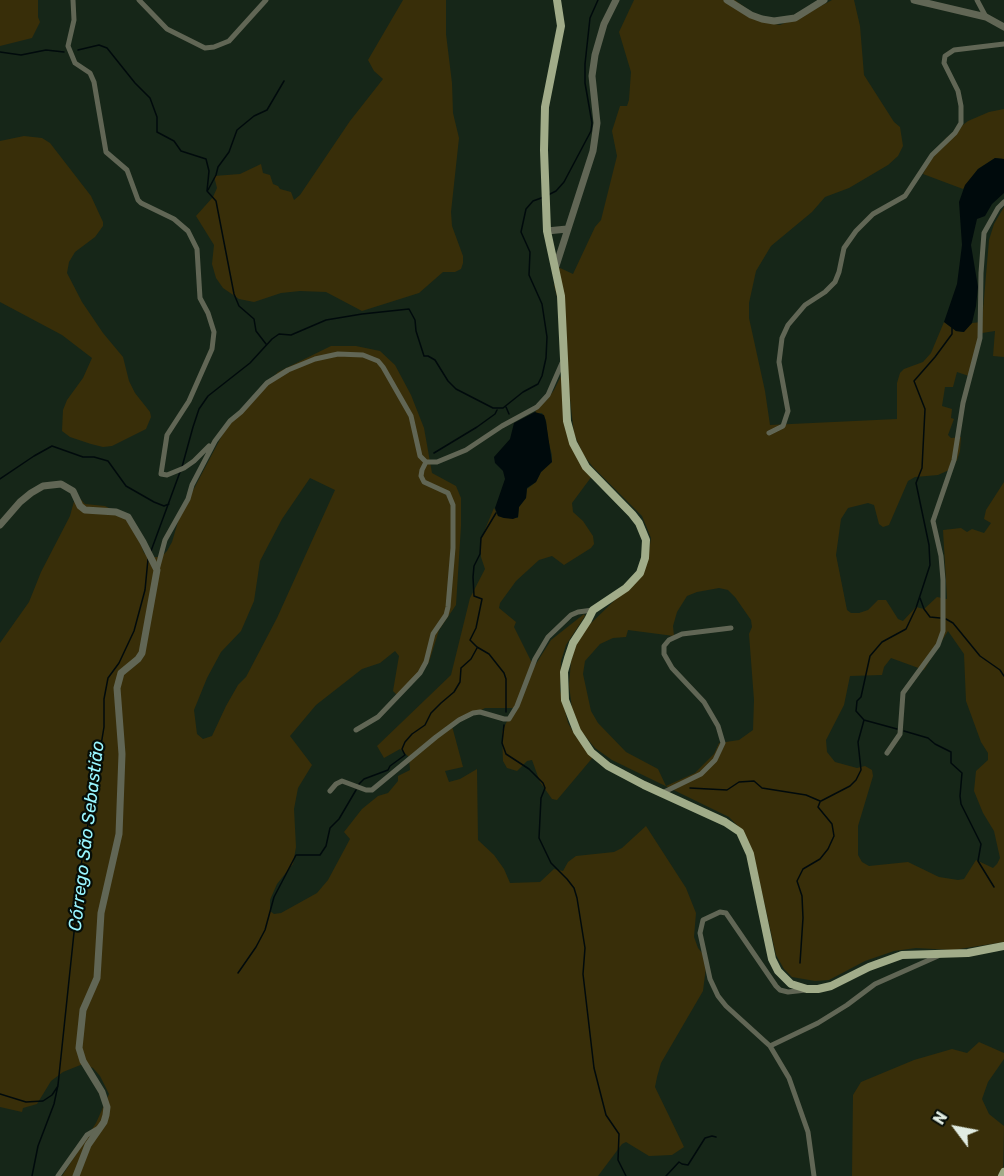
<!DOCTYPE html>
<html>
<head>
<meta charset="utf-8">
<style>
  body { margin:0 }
  #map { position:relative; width:1004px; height:1176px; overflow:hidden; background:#162618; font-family:Rubik,sans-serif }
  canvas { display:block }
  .north { position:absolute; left:926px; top:1098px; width:60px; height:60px; -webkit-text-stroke:4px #060d07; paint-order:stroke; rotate:302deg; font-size:16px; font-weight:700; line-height:24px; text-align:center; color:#e1ece2 }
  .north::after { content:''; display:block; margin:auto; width:21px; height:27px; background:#e1ece2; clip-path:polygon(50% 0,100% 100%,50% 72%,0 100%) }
</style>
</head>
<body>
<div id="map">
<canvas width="1004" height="1176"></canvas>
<div class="north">N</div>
</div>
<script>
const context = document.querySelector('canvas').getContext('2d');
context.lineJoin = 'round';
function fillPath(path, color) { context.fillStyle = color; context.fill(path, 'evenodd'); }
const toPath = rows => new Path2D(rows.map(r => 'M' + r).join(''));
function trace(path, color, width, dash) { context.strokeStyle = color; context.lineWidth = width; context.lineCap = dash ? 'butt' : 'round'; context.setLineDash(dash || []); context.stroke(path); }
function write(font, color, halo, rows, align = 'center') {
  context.font = font + ' Rubik,sans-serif'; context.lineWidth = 4.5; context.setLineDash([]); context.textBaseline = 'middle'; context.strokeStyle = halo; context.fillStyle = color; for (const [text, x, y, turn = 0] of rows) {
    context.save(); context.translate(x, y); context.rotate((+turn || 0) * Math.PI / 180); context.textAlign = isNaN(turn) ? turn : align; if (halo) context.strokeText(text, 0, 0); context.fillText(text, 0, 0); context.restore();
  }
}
const green = toPath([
  [0,0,38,0,38,17,40,22,32,38,0,46],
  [403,0,446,0,446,34,452,83,453,113,459,138,451,212,452,226,463,256,463,263,461,269,455,272,443,272,419,293,362,311,326,292,300,291,281,293,254,302,239,299,223,288,216,278,212,264,214,245,196,216,213,197,217,188,214,176,240,174,261,164,263,173,270,175,273,184,278,186,280,189,291,192,294,200,300,195,350,121,383,79,374,71,368,60],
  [634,0,735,0,765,22,780,25,808,13,832,0,854,0,860,26,864,75,894,122,900,127,903,146,898,156,888,165,849,188,825,197,812,212,771,246,756,271,749,303,749,318,765,391,770,425,897,419,897,383,900,373,904,369,923,362,931,353,944,322,956,331,963,332,972,323,982,322,989,240,994,224,1004,207,1004,357,993,356,995,331,982,333,972,377,957,372,953,387,945,387,942,406,952,409,951,418,954,419,948,435,951,438,961,437,960,451,957,460,949,470,938,475,915,477,908,481,889,525,883,527,879,524,874,505,868,503,848,508,841,519,836,555,847,610,851,613,859,613,868,610,878,600,886,600,898,619,903,621,916,607,924,609,937,597,947,599,943,530,961,528,967,532,972,529,984,533,991,523,984,519,986,510,1004,482,1004,942,953,950,916,948,894,951,865,961,829,980,815,981,792,977,784,969,776,955,755,861,741,829,729,817,612,760,595,748,581,731,572,708,569,685,571,661,577,642,588,626,615,600,647,564,651,538,642,516,593,467,584,456,574,434,560,309,554,285,557,281,558,267,573,274,595,227,601,220,617,156,612,131,620,106,627,106,629,100,631,72,619,32],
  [719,588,728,590,735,597,751,620,752,627,749,634,754,700,753,730,739,740,719,743,714,754,695,773,666,786,658,769,626,752,598,723,591,711,583,674,585,661,600,644,613,638,626,637,628,630,674,636,673,626,677,612,687,596,697,592],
  [948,631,964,654,966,701,981,742,988,753,988,760,976,771,974,791,983,813,994,831,1000,858,997,864,993,868,976,860,964,879,958,880,939,877,908,862,869,866,862,862,858,855,858,826,873,776,872,770,865,766,857,768,835,762,827,752,826,740,844,705,850,676,882,675,884,667,891,658,924,670],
  [1004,109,1004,159,995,158,978,169,963,189,923,174,932,156,946,138,968,121,989,112],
  [24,136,42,138,50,143,91,196,103,222,103,226,95,237,75,252,69,262,67,273,82,302,103,333,123,357,129,381,135,393,150,412,151,417,146,429,112,446,103,447,91,444,70,437,62,431,63,410,67,400,83,378,92,358,62,335,0,302,0,141],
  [331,346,356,346,380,351,395,365,411,395,424,428,432,473,456,486,461,498,461,526,456,605,439,630,429,662,399,697,393,691,399,656,395,651,380,663,362,669,316,705,290,736,312,765,298,788,294,809,296,847,293,864,277,884,270,900,270,911,274,914,281,913,317,893,328,880,350,839,344,832,362,809,378,796,388,793,398,781,398,776,410,770,409,757,400,749,384,758,377,746,451,675,470,598,485,569,481,557,481,539,494,508,498,516,504,518,518,518,519,507,526,498,527,489,536,482,541,472,552,462,552,455,548,440,546,420,542,413,535,413,538,406,547,400,554,390,562,374,566,426,592,476,572,503,573,512,583,521,593,536,594,544,591,548,564,565,552,556,539,560,516,581,500,603,499,608,516,622,514,627,534,667,551,640,584,614,585,616,566,645,561,661,560,690,568,723,576,737,594,756,557,800,552,799,540,782,532,760,527,761,517,771,507,768,503,761,502,732,508,719,517,708,485,708,452,726,463,767,445,771,449,782,460,779,477,769,478,840,494,855,504,869,510,883,540,882,554,869,563,871,568,862,576,856,614,852,622,848,646,826,686,888,696,913,694,937,698,948,707,959,703,991,661,1063,657,1077,655,1087,684,1147,672,1155,649,1156,626,1142,622,1144,598,1176,62,1176,96,1123,109,1094,100,1076,93,1068,83,1064,63,1072,51,1081,37,1104,23,1108,22,1112,0,1107,0,643,29,602,41,572,70,516,76,494,85,504,105,506,123,515,137,535,144,553,150,557,161,557,167,551,172,542,180,515,227,426,278,372],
  [310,478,335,490,277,618,246,677,238,685,226,706,212,736,203,739,197,734,194,710,207,678,221,652,241,631,254,601,260,561,282,519],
  [979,1042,1004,1053,1004,1059,988,1082,982,1099,989,1114,1004,1126,1003,1176,852,1176,853,1095,861,1082,914,1060,952,1049,967,1053]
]);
const water = toPath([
  [995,158,1004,159,1004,193,992,204,985,216,977,219,971,245,978,287,976,306,972,323,964,332,956,331,944,322,957,284,962,245,959,202,965,185,978,169],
  [535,412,544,415,546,422,552,462,541,472,536,482,527,488,526,498,519,507,518,517,513,519,504,518,498,516,495,508,505,479,503,471,495,463,494,457,510,439,514,423]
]);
const stream = toPath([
  [78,50,99,45,107,48,135,83,150,98,157,117,157,132,174,141,181,151,206,159,209,171,207,191,216,201,234,294,239,306,254,319,256,331,266,344],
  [0,52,21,55,46,50,64,52],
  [208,190,216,175,218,167,229,152,237,130,254,116,267,110,284,81],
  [548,195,556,191,564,182,591,131,592,123,585,83,585,64,590,18,598,0],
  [506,407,509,414],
  [434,453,477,427,495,414,497,410],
  [182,467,193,427,199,409,208,396,250,363,272,339,279,334,291,335,326,320,362,314,409,309,415,320,416,331,424,356,428,356,435,360,448,381,456,389,493,408,503,408,523,392,538,384,542,376,546,358,547,337,542,304,529,275,530,252,521,232,526,209,533,201,544,197],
  [0,479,34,456,52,446,83,457,94,457,108,461,126,486,154,502,164,506,169,504],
  [496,513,481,538,480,554,474,566,473,577,474,596,482,599,476,628,470,640,477,647,489,654,504,673,506,679,506,712],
  [151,551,180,472],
  [920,598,924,609,930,617,940,618],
  [946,619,953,623,980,656,1000,670,1004,676],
  [504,725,502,743,506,754,529,769,543,783,545,788,541,798,539,838,551,863,567,879,574,888,577,898,585,948,583,974,594,1068,606,1115,619,1134,618,1160,626,1176],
  [897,729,864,720,856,711,857,701,861,697,870,656,882,642,906,629,916,608,930,565,929,545,916,483,922,468,925,409,914,381,935,357,952,334,952,328],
  [904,731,928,738,935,744,951,752,951,763,962,773,960,796,961,804,981,844,978,861,994,887],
  [359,784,364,779,388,770,390,766,405,755,402,749,405,742,412,734,425,725,431,713,441,703,454,692,460,682,461,668,471,659,477,648],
  [690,788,727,790,739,782,754,781,762,788,806,795,820,801],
  [821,801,850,786,856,780,861,770,858,742,864,720],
  [800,963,803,918,802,896,797,881,803,869,820,859,828,849,834,836,832,824,818,807,820,802],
  [238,973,256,947,265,930,274,897,296,855,320,855,326,846,330,828,339,819,356,790],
  [0,1094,26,1102,43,1101,52,1095,58,1086],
  [32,1176,38,1146,54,1104,58,1085,81,866,104,727,104,699,108,678,119,663,134,631,145,590,148,559],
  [666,1176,679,1162,682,1164,688,1165,705,1138,712,1136,716,1137]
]);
const minor = toPath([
  [73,0,74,20,68,46,75,63,90,73,94,82,106,152,127,170,138,200,141,203,174,219,188,231,197,249,200,298,208,313,214,332,212,349,189,401,167,435,161,474,167,475,184,468,194,461,209,446],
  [139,0,167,29,205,48,214,47,229,41,266,0],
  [977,0,986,17],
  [769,433,783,426,788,411,779,362,782,338,788,325,805,305,825,292,835,282,839,272,844,248,856,231,873,214,905,196,932,155,955,133,961,123,961,106,958,91,944,63,945,56,954,50,1004,44],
  [157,570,165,540,188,499,192,485,215,441,230,421,241,412,267,383,288,370,315,359,338,354,363,355,378,361,383,367,411,416,420,456,426,462,437,462,466,450,502,426,537,407,548,395,562,363],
  [356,730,378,717,420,673,426,662,433,634,446,615,448,607,453,548,453,505,448,493,424,482,421,476,422,470,426,462],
  [887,753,900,734,903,693,938,645,943,631,943,580,941,556,933,521,954,460,963,403,980,338,981,273,984,233,998,208,1004,202],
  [330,791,336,784,342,781,366,790,372,790,436,737,459,720,473,713,480,712,504,719,509,719,517,706,535,659,548,637,571,615,578,612,593,610],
  [662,793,701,774,715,760,723,743,718,726,704,702,672,668,664,654,664,646,669,640,682,634,731,628],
  [806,990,788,992,780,990,776,986,726,913,720,912,703,920,700,933,710,979,718,996,726,1006,770,1046,789,1078,808,1132,814,1176],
  [770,1046,818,1023,847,1005,875,984,938,956],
  [58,1176,87,1135,99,1128]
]);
const tertiary = toPath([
  [727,0,751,15,762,19,774,21,795,18,824,0],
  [914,0,986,17,1004,27],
  [547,231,567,229],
  [556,266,593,151,597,123,592,76,595,55,604,24,616,0],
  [0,525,20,502,31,493,43,486,61,484,73,491,80,506,85,510,116,512,128,517,143,542,157,570,142,653,138,659,121,673,117,688,122,754,119,834,101,913,97,978,83,1010,79,1048,83,1061,102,1092,107,1107,106,1115,104,1122,88,1145,76,1176]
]);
const primary = toPath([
  [557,0,561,26,545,107,544,150,547,231,561,296,567,421,573,443,586,467,632,514,639,523,646,540,645,558,640,573,626,588,593,610,588,620,573,643,568,658,564,672,565,700,577,731,591,752,608,766,644,785,725,822,740,832,750,854,772,959,778,971,791,984,807,989,818,989,831,986,869,967,902,955,968,953,1004,946],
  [1002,1176,1004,1172]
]);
const waterNames = [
  ["Córrego São Sebastião",87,836,-83]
];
fillPath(green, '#382e09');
fillPath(water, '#000a0c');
trace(stream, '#000a0c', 1.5);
trace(minor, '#616655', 5);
trace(tertiary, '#616655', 7);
trace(primary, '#a1ac89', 8);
write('italic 18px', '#99f6ff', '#060d07', waterNames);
</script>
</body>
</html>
